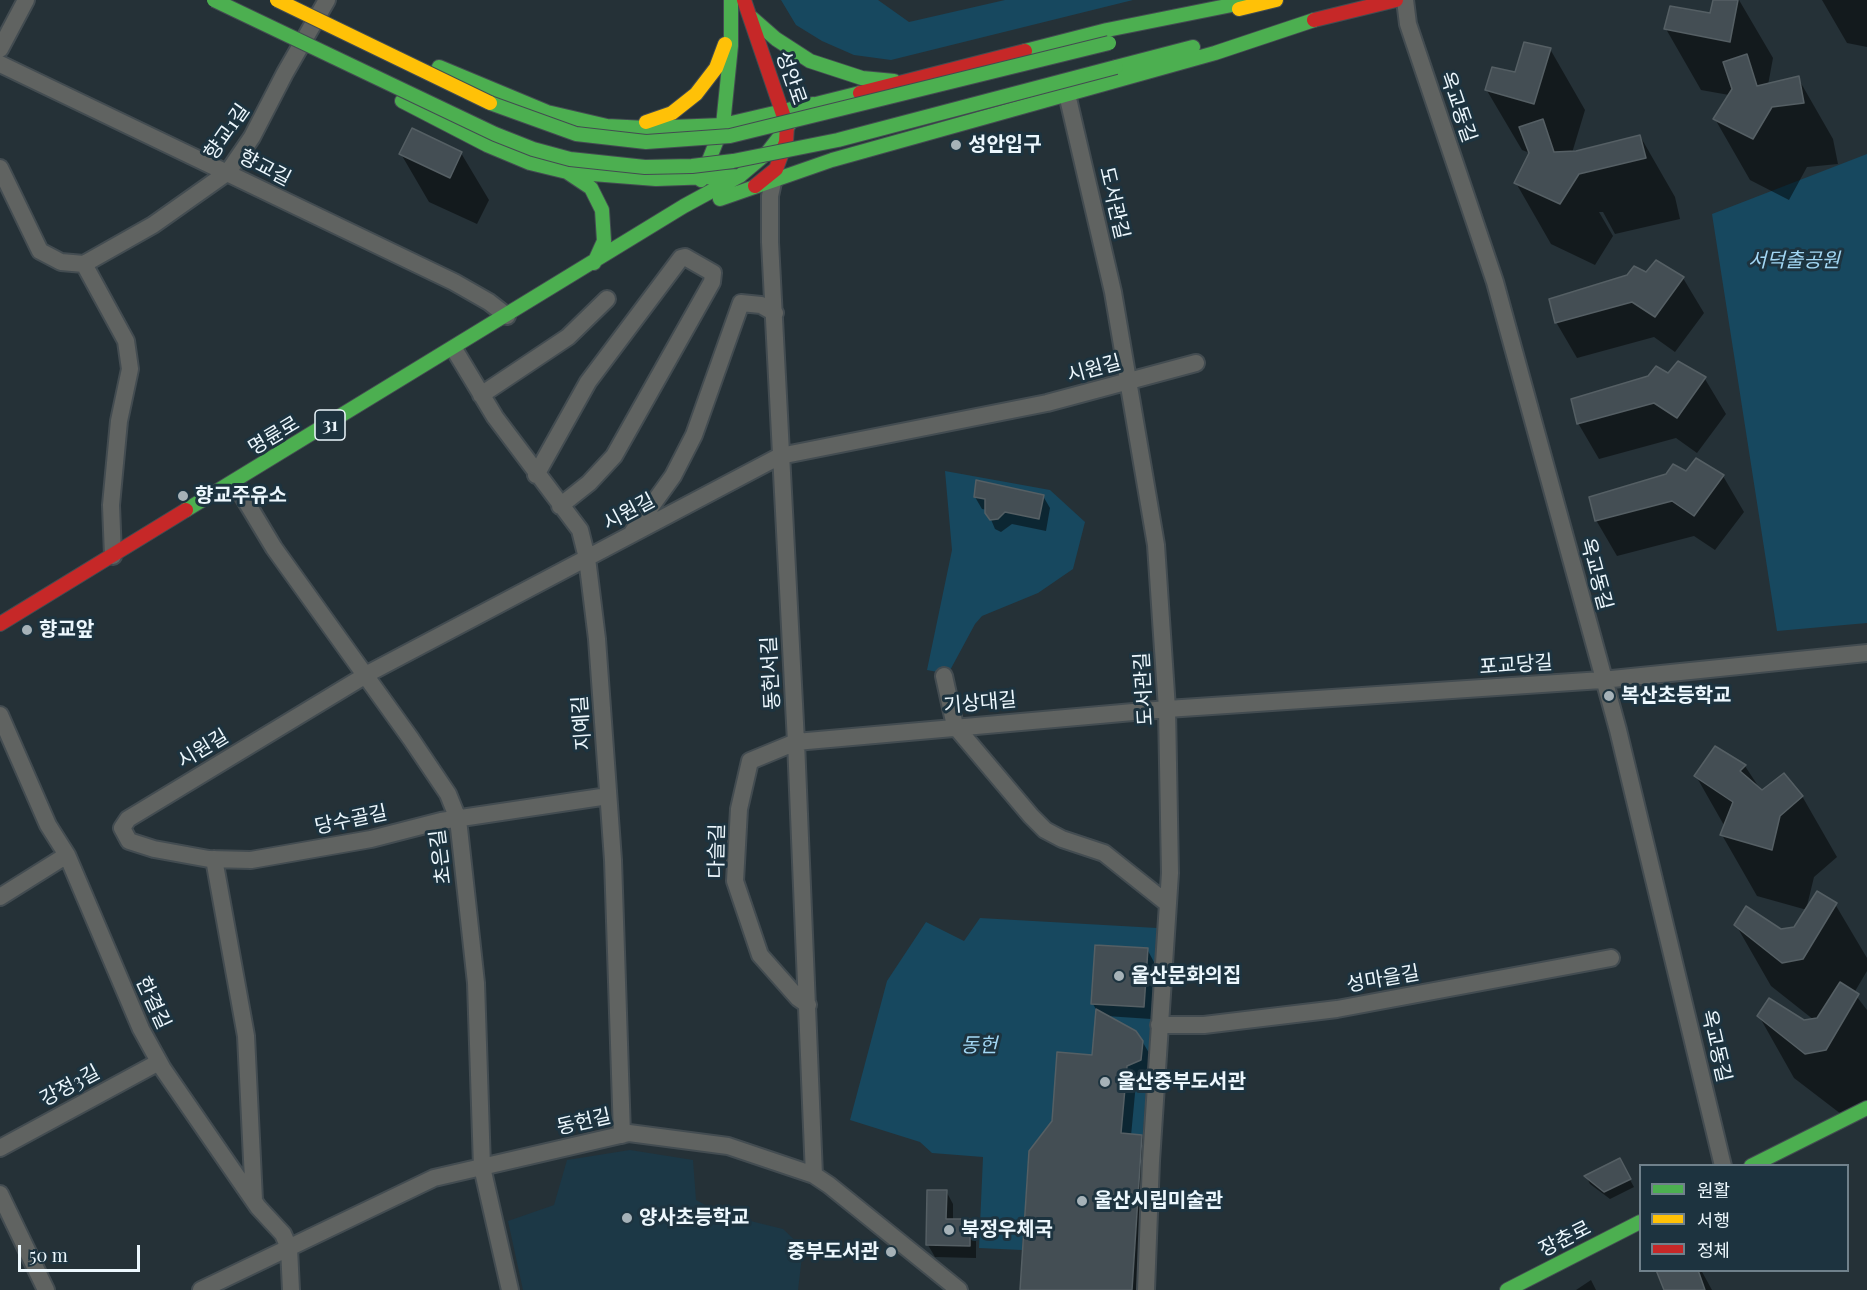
<!DOCTYPE html>
<html>
<head>
<meta charset="utf-8">
<style>
  body { margin:0 }
  #map { position:relative; width:1867px; height:1290px; overflow:hidden; background:#253137; font-family:"Playfair Display","Noto Sans KR",serif }
  canvas { display:block }
  .legend { position:absolute; left:1639px; top:1164px; width:210px; height:108px; box-sizing:border-box; background:#1d333f; border:2px solid #70818b; margin:0; padding:8px 10px; list-style:none; font-size:18px; color:#ecf7fd }
  .legend li { display:flex; align-items:center; gap:12px; height:30px }
  .legend b { width:30px; border:2px solid #70818b }
  .scale { position:absolute; left:18px; top:1245px; width:122px; height:27px; box-sizing:border-box; border:3px solid #ecf7fd; border-top:0; padding-left:8px; font-size:18px; line-height:21px; white-space:nowrap; color:#ecf7fd; -webkit-text-stroke:4px #1d333f; paint-order:stroke }
</style>
</head>
<body>
<div id="map">
<canvas width="1867" height="1290"></canvas>
<ul class="legend">
<li><b style="height:8px;background:#4caf50"></b>원활</li>
<li><b style="height:8px;background:#ffc107"></b>서행</li>
<li><b style="height:8px;background:#c62828"></b>정체</li>
</ul>
<div class="scale">50 m</div>
</div>
<script>
const context = document.querySelector('canvas').getContext('2d');
context.lineJoin = 'round';
function fillPath(path, color) { context.fillStyle = color; context.fill(path, 'evenodd'); }
const toPath = rows => new Path2D(rows.map(r => 'M' + r).join(''));
function trace(path, color, width, dash) { context.strokeStyle = color; context.lineWidth = width; context.lineCap = dash ? 'butt' : 'round'; context.setLineDash(dash || []); context.stroke(path); }
function write(font, color, halo, rows, align = 'center') {
  context.font = font + ' "Playfair Display","Noto Sans KR",serif'; context.lineWidth = 6; context.setLineDash([]); context.textBaseline = 'middle'; context.strokeStyle = halo; context.fillStyle = color; for (const [text, x, y, turn = 0] of rows) {
    context.save(); context.translate(x, y); context.rotate((+turn || 0) * Math.PI / 180); context.textAlign = isNaN(turn) ? turn : align; if (halo) context.strokeText(text, 0, 0); context.fillText(text, 0, 0); context.restore();
  }
}
const built = toPath([
  [630,1150,693,1160,696,1200,722,1214,783,1229,803,1248,798,1290,523,1290,508,1221,554,1205,567,1160]
]);
const green = toPath([
  [781,0,878,0,909,22,1005,0,1133,0,891,60,854,55,822,41,796,25],
  [1867,154,1867,623,1777,631,1712,214],
  [945,471,1050,490,1085,522,1073,569,1038,593,982,616,975,624,948,674,927,670,952,550],
  [980,918,1157,928,1143,1135,1047,1128,1029,1151,1022,1250,979,1248,983,1157,932,1153,920,1142,850,1120,887,981,926,922,964,941]
]);
const shadow = toPath([
  [1714,0,1739,0,1773,58,1768,85,1798,78,1833,139,1838,164,1807,167,1789,200,1750,180,1715,119,1729,95,1701,90,1666,29,1711,15],
  [1822,0,1867,0,1867,47,1847,43],
  [1550,49,1585,110,1572,153,1640,136,1675,197,1680,219,1615,234,1603,212,1599,212,1613,236,1595,265,1551,244,1516,183,1530,153,1522,150,1486,89,1517,73],
  [461,153,489,200,477,224,429,202,401,154],
  [1647,274,1683,278,1704,313,1675,352,1654,337,1577,358,1556,322],
  [1679,362,1705,379,1726,414,1697,453,1676,438,1599,459,1578,423,1669,375],
  [1687,472,1723,476,1744,512,1715,550,1694,536,1617,556,1596,520],
  [1043,496,1050,508,1046,531,1012,524,1001,532,995,529,987,510,982,509,975,497],
  [1745,766,1762,792,1802,796,1837,857,1814,877,1806,910,1835,904,1867,958,1867,971,1854,993,1867,1010,1867,1101,1841,1114,1794,1078,1759,1016,1803,1021,1814,1020,1771,986,1736,925,1780,930,1795,928,1807,910,1757,896,1722,835,1725,827,1696,776],
  [1147,949,1154,962,1151,1019,1106,1016,1142,1041,1152,1058,1150,1077,1136,1083,1131,1136,1141,1136,1151,1153,1142,1290,1021,1290,1053,1122,1094,1056,1097,1011,1093,1004],
  [1619,1160,1634,1187,1610,1199,1590,1184,1586,1176],
  [946,1191,953,1204,953,1220,969,1221,976,1233,976,1258,935,1257,928,1245],
  [1658,1270,1701,1270,1712,1290,1666,1290],
  [1591,1280,1596,1290,1576,1290]
]);
const building = toPath([
  [1713,0,1738,0,1730,42,1664,29,1670,6,1710,13,1713,0],
  [1524,42,1551,48,1534,104,1485,90,1492,67,1515,72,1524,42],
  [1747,54,1757,86,1799,76,1804,103,1772,107,1753,139,1713,119,1732,89,1723,62,1747,54],
  [1543,119,1554,152,1576,151,1640,135,1646,158,1579,174,1560,204,1514,183,1529,153,1519,127,1543,119],
  [412,128,462,152,450,178,399,154,412,128],
  [1656,260,1684,277,1655,317,1632,302,1555,323,1549,299,1627,275,1634,266,1646,272,1656,260],
  [1678,361,1706,377,1677,418,1654,403,1577,424,1571,399,1648,376,1656,366,1668,373,1678,361],
  [1696,458,1724,475,1694,516,1672,501,1595,521,1589,497,1666,474,1673,464,1686,471,1696,458],
  [976,480,1044,495,1039,519,1005,512,998,519,990,520,985,513,985,499,974,497,976,480],
  [1715,746,1746,765,1740,771,1762,790,1784,773,1803,796,1780,816,1772,850,1720,835,1733,802,1694,776,1715,746],
  [1817,891,1837,903,1803,959,1782,963,1734,925,1746,906,1781,929,1794,927,1817,891],
  [1095,945,1148,948,1144,1007,1091,1004,1095,945],
  [1840,982,1859,994,1826,1050,1805,1054,1757,1016,1769,998,1804,1020,1817,1018,1840,982],
  [1096,1009,1136,1031,1143,1041,1141,1060,1127,1066,1121,1133,1142,1135,1132,1290,1020,1290,1029,1151,1052,1121,1057,1052,1092,1055,1096,1009],
  [1620,1158,1631,1179,1604,1192,1584,1176,1620,1158],
  [927,1190,947,1190,946,1219,970,1219,970,1246,926,1245,927,1190],
  [1656,1270,1698,1270,1705,1290,1664,1290,1656,1270]
]);
const street = toPath([
  [1405,0,1408,24,1495,282,1618,730,1723,1166],
  [0,49,26,0],
  [0,64,454,282,489,302,507,316],
  [1067,94,1113,292,1156,545,1167,709,1170,873,1151,1161,1146,1290],
  [0,168,40,251,61,262,84,264,153,225,228,172,252,137,285,73,327,0],
  [775,173,770,196,770,242,796,742,814,1175],
  [84,264,126,341,130,369,119,421,111,505,113,556],
  [454,349,495,417,580,530,587,558,597,639,613,860,622,1135],
  [481,395,568,337,607,299],
  [536,475,588,382,681,258,685,257,713,273,712,282,614,456,589,483,560,506],
  [235,483,274,548,411,739,448,794,458,819,476,983,482,1167,510,1290],
  [632,533,673,476,694,435,741,303,761,305,775,313],
  [944,676,955,726,1031,816,1045,830,1062,839,1104,853,1168,904],
  [0,715,48,825,67,855,141,1029,163,1069,258,1207,283,1234,289,1248,291,1290],
  [608,796,441,821,371,839,251,860,209,859,154,849,129,841,122,828,128,819,371,672,780,456,1047,403,1196,363],
  [214,859,246,1036,254,1200],
  [0,897,67,855],
  [808,1005,798,998,760,955,735,881,739,809,750,761,796,742,1167,709,1602,680,1867,653],
  [1159,1025,1204,1025,1337,1009,1611,958],
  [0,1148,159,1062],
  [0,1194,46,1290],
  [201,1290,434,1178,629,1133,728,1146,814,1175,829,1185,959,1290]
]);
const fast = toPath([
  [752,18,776,39,810,61,862,78,894,81],
  [1025,51,1107,30,1257,0],
  [439,67,547,112,607,126,646,128,723,125,813,104],
  [1116,67,1193,47],
  [402,101,487,145,530,163,567,172,656,179,740,176],
  [567,172,591,188,602,210,604,241,594,263],
  [701,180,723,125,731,46,731,0],
  [720,199,832,160,1215,53,1314,20],
  [186,510,684,206,741,175,767,153,794,118,816,104,860,93],
  [1751,1166,1867,1108],
  [1507,1290,1640,1222]
]);
const slow = toPath([
  [1239,9,1276,0],
  [646,122,672,113,696,94,716,68,725,44]
]);
const jam = toPath([
  [744,0,787,126,786,142,776,169,755,186],
  [1314,20,1396,0],
  [860,93,1025,51],
  [0,624,186,510]
]);
const fastBridge = toPath([
  [214,0,367,73],
  [367,73,495,134,533,149,570,159,645,167,692,166,733,161,838,140,1116,67],
  [490,103,576,134,646,142,730,136,1109,43]
]);
const slowBridge = toPath([
  [277,0,490,103]
]);
const markers = [
  [956,145,6,"#a6b2b8"],
  [183,496,6,"#a6b2b8"],
  [27,630,6,"#a6b2b8"],
  [1609,696,6,"#a6b2b8"],
  [1119,976,6,"#a6b2b8"],
  [1105,1082,6,"#a6b2b8"],
  [1082,1201,6,"#a6b2b8"],
  [627,1218,6,"#a6b2b8"],
  [949,1230,6,"#a6b2b8"],
  [891,1252,6,"#a6b2b8"]
];
const shields = [
  [330,425,30]
];
const shieldNames = [
  ["31",330,425]
];
const streetNames = [
  ["성안로",791,78,71],
  ["옥교동길",1458,107,71],
  ["향교1길",227,132,-55],
  ["향교길",265,168,27],
  ["도서관길",1114,203,77],
  ["시원길",1094,369,-15],
  ["명륜로",274,436,-31],
  ["시원길",629,512,-28],
  ["옥교동길",1596,574,75],
  ["포교당길",1516,665,-4],
  ["동헌서길",771,673,-93],
  ["도서관길",1144,689,-93],
  ["기상대길",980,703,-5],
  ["지예길",582,723,-94],
  ["시원길",203,749,-31],
  ["당수골길",351,820,-12],
  ["다슬길",717,851,-89],
  ["초은길",441,857,-97],
  ["성마을길",1383,979,-10],
  ["한결길",153,1003,65],
  ["옥교동길",1716,1046,77],
  ["강정3길",70,1086,-28],
  ["동헌길",584,1122,-13],
  ["장춘로",1565,1239,-27]
];
const poiNames = [
  ["성안입구",968,145],
  ["향교주유소",195,496],
  ["향교앞",39,630],
  ["복산초등학교",1621,696],
  ["울산문화의집",1131,976],
  ["울산중부도서관",1117,1082],
  ["울산시립미술관",1094,1201],
  ["양사초등학교",639,1218],
  ["북정우체국",961,1230],
  ["중부도서관",879,1252,"right"]
];
const parkNames = [
  ["서덕출공원",1794,261],
  ["동헌",979,1046]
];
fillPath(built, '#1c3846');
fillPath(green, '#17485f');
fillPath(shadow, '#0007');
fillPath(building, '#444e54');
trace(building, '#555f64', 1.5);
trace(street, '#434c51', 20);
trace(fast, '#434c51', 16);
trace(slow, '#434c51', 16);
trace(jam, '#434c51', 16);
trace(street, '#606361', 16);
trace(fast, '#4caf50', 14);
trace(slow, '#ffc107', 14);
trace(jam, '#c62828', 14);
trace(fastBridge, '#434c51', 16, []);
trace(slowBridge, '#434c51', 16, []);
trace(fastBridge, '#4caf50', 14);
trace(slowBridge, '#ffc107', 14);
for (const [x, y, r, color] of markers) { const dot = new Path2D(); dot.arc(x, y, r, 0, 2 * Math.PI); context.fillStyle = color; context.fill(dot); trace(dot, '#1d333f', 2); }
for (const [x, y, w] of shields) { const box = new Path2D(); box.roundRect(x - w / 2, y - 15, w, 30, 4.5); context.fillStyle = '#1d333f'; context.fill(box); trace(box, '#ecf7fd', 1.5); }
write('bold 18px', '#ecf7fd', null, shieldNames);
write('20px', '#ecf7fd', '#1d333f', streetNames);
write('bold 20px', '#ecf7fd', '#1d333f', poiNames, 'left');
write('italic 20px', '#a2d6f3', '#1d333f', parkNames);
</script>
</body>
</html>
